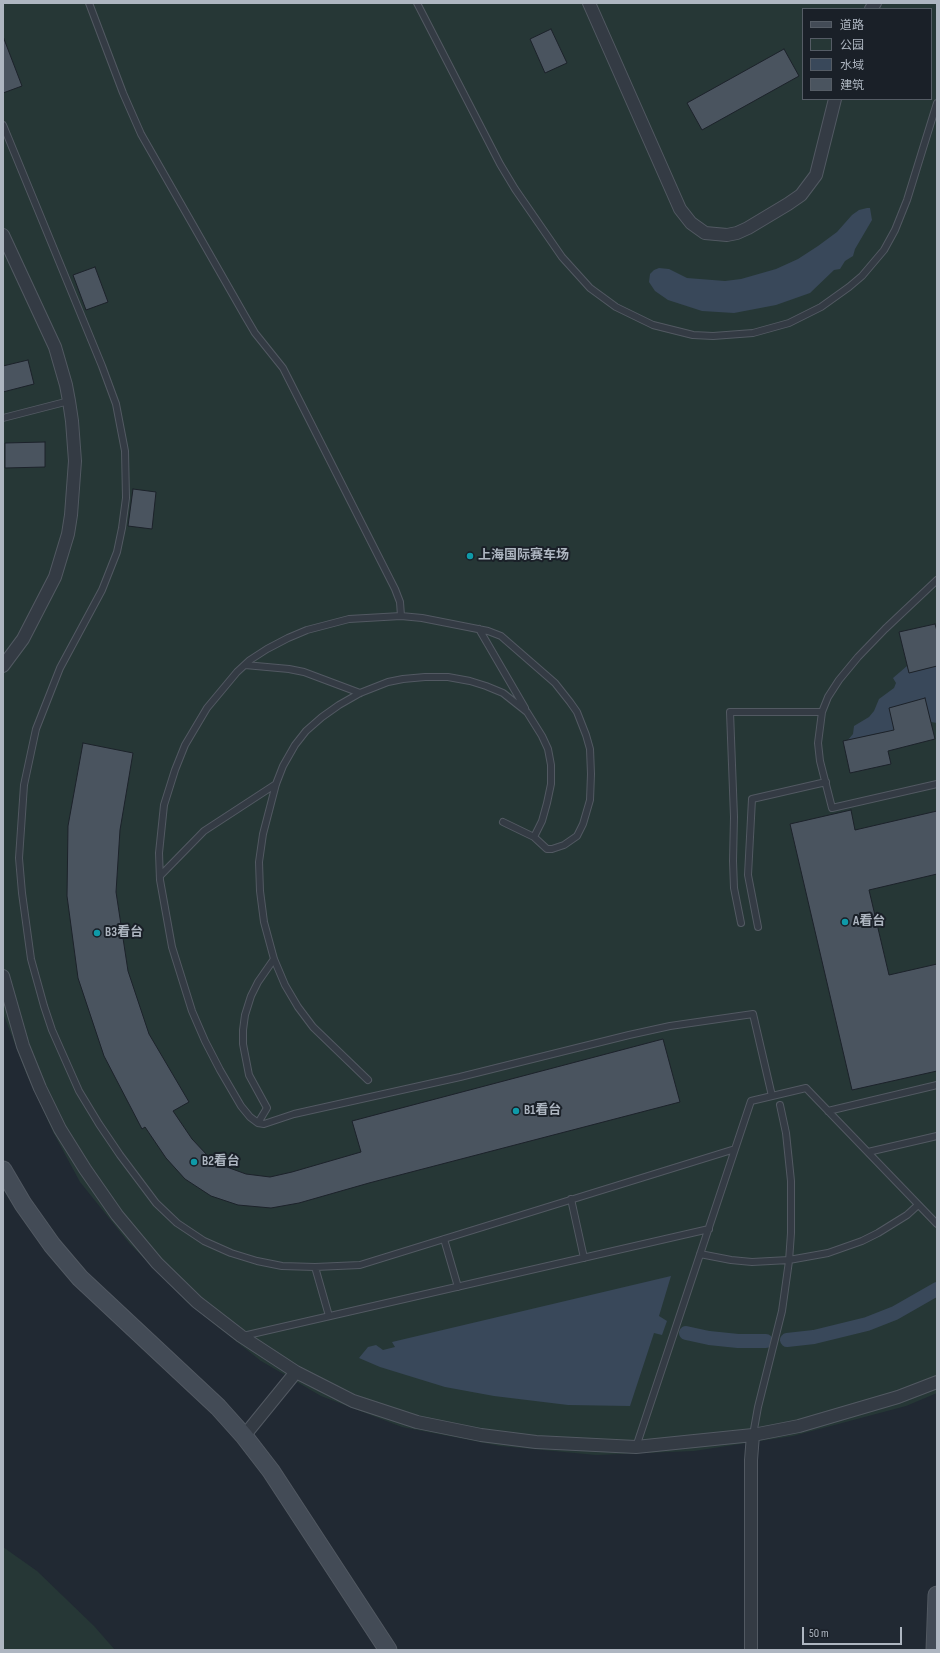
<!DOCTYPE html>
<html>
<head>
<meta charset="utf-8">
<style>
  body { margin:0 }
  #map { position:relative; width:940px; height:1653px; overflow:hidden; background:#212933; font-family:"Sofia Sans Condensed","Noto Sans SC",sans-serif }
  canvas { display:block }
  .frame { position:absolute; inset:0; border:4px solid #aeb6c1; pointer-events:none }
  .legend { position:absolute; left:802px; top:8px; width:130px; height:92px; box-sizing:border-box; background:#1a2028; border:1px solid #555c65; margin:0; padding:5px 7px; list-style:none; font-size:12px; color:#aeb6c1 }
  .legend li { display:flex; align-items:center; gap:8px; height:20px }
  .legend b { width:20px; border:1px solid #555c65 }
  .scale { position:absolute; left:802px; top:1627px; width:100px; height:18px; box-sizing:border-box; border:2px solid #aeb6c1; border-top:0; padding-left:5px; font-size:12px; line-height:14px; white-space:nowrap; color:#aeb6c1; -webkit-text-stroke:3px #1a2028; paint-order:stroke }
</style>
</head>
<body>
<div id="map">
<canvas width="940" height="1653"></canvas>
<div class="frame"></div>
<ul class="legend">
<li><b style="height:5px;background:#434b56"></b>道路</li>
<li><b style="height:11px;background:#263736"></b>公园</li>
<li><b style="height:11px;background:#39485a"></b>水域</li>
<li><b style="height:11px;background:#4a545f"></b>建筑</li>
</ul>
<div class="scale">50 m</div>
</div>
<script>
const context = document.querySelector('canvas').getContext('2d');
context.lineJoin = 'round';
function fillPath(path, color) { context.fillStyle = color; context.fill(path, 'evenodd'); }
const toPath = rows => new Path2D(rows.map(r => 'M' + r).join(''));
function trace(path, color, width, dash) { context.strokeStyle = color; context.lineWidth = width; context.lineCap = dash ? 'butt' : 'round'; context.setLineDash(dash || []); context.stroke(path); }
function write(font, color, halo, rows, align = 'center') {
  context.font = font + ' "Sofia Sans Condensed","Noto Sans SC",sans-serif'; context.lineWidth = 4; context.setLineDash([]); context.textBaseline = 'middle'; context.strokeStyle = halo; context.fillStyle = color; for (const [text, x, y, turn = 0] of rows) {
    context.save(); context.translate(x, y); context.rotate((+turn || 0) * Math.PI / 180); context.textAlign = isNaN(turn) ? turn : align; if (halo) context.strokeText(text, 0, 0); context.fillText(text, 0, 0); context.restore();
  }
}
const green = toPath([
  [3,3,937,3,937,1393,906,1406,793,1436,694,1451,596,1455,500,1446,402,1427,321,1396,261,1361,190,1305,129,1243,80,1182,53,1132,26,1073,3,1013],
  [803,9,931,9,931,99,803,99],
  [3,1547,37,1571,94,1626,115,1650,3,1650]
]);
const water = toPath([
  [867,208,870,208,872,220,855,249,853,256,845,261,840,269,834,270,810,293,776,305,734,313,702,311,668,300,655,291,649,282,650,274,654,270,659,268,669,269,687,278,725,281,741,279,776,269,798,259,818,246,837,232,852,215,859,210],
  [907,666,909,673,937,666,937,723,931,722,925,699,889,708,897,740,887,732,884,732,848,740,853,734,854,726,869,717,874,711,879,699,894,688,896,683,893,678],
  [671,1276,659,1316,667,1321,662,1335,654,1333,630,1406,568,1405,494,1396,445,1387,380,1367,359,1358,368,1347,376,1345,383,1350,395,1347,392,1342]
]);
const canal = toPath([
  [686,1333,709,1338,738,1341,766,1341],
  [787,1340,814,1337,867,1324,895,1313,937,1289]
]);
const building = toPath([
  [551,29,567,63,545,73,530,39,551,29],
  [4,39,22,86,3,93,3,40,4,39],
  [784,49,799,76,702,130,687,103,784,49],
  [95,267,108,302,86,310,73,275,95,267],
  [28,360,34,384,3,392,3,366,28,360],
  [45,442,45,467,5,468,5,443,45,442],
  [133,489,156,492,152,529,128,526,133,489],
  [935,624,937,631,937,666,909,673,899,632,935,624],
  [925,698,935,739,888,751,891,764,850,773,843,741,894,730,889,708,925,698],
  [83,743,133,753,120,830,116,892,128,971,149,1034,189,1102,173,1111,192,1139,207,1155,224,1166,246,1174,270,1177,292,1172,361,1152,352,1121,663,1039,680,1102,369,1183,299,1203,271,1208,238,1205,211,1196,185,1179,166,1158,145,1127,142,1129,104,1056,78,978,67,896,68,826,83,743],
  [851,810,855,830,937,811,937,874,869,890,889,975,937,964,937,1071,852,1090,790,824,851,810]
]);
const lane = toPath([
  [89,3,123,93,141,134,245,316,255,333,283,368,395,589,400,602,401,616],
  [417,3,500,164,515,189,562,257,590,288,616,307,653,325,693,335,713,336,753,333,789,323,821,307,849,287,862,276,884,250,895,230,907,200,937,103],
  [3,125,102,366,116,404,125,451,126,498,122,528,117,552,102,590,60,668,36,729,24,785,19,858,22,893,31,959,44,1006,52,1030,79,1091,99,1124,120,1155,156,1203,177,1223,204,1241,231,1253,257,1261,282,1266,315,1267,360,1265,735,1149],
  [3,418,69,401],
  [937,580,885,629,858,657,839,680,828,697,822,712,818,743,820,761,832,808,937,784],
  [479,629,525,708],
  [245,665,289,669,304,672,360,693],
  [503,822,534,837,547,849,552,849,564,845,577,836,583,824,590,800,591,774,590,749,586,735,577,712,570,702,555,683,501,636,488,631,422,618,401,616,349,619,307,630,288,638,267,649,250,660,237,672,207,708,185,745,175,770,164,805,159,853,160,880,172,947,192,1011,205,1041,220,1070,241,1106,250,1117,258,1123,264,1124,294,1114,460,1077,629,1035,670,1026,753,1014,772,1096],
  [160,876,204,831,276,784],
  [741,923,734,888,733,861,734,817,730,712,822,712],
  [758,927,748,875,752,799,826,782],
  [368,1080,313,1027,298,1007,285,985,274,959,264,922,260,891,259,862,263,834,276,784,283,766,295,745,306,731,322,717,339,705,360,693,388,682,403,679,425,677,448,677,470,681,486,686,503,693,527,712,542,736,548,749,551,765,551,784,547,803,542,821,534,837],
  [828,1111,937,1085],
  [258,1123,267,1108,249,1075,243,1044,243,1030,245,1015,251,996,258,982,274,959],
  [868,1152,937,1136],
  [571,1199,584,1258],
  [444,1239,458,1287],
  [700,1254,731,1260,752,1262,789,1260,828,1253,862,1241,878,1233,907,1215,918,1205],
  [315,1267,329,1316],
  [243,1336,709,1229],
  [753,1435,758,1407,782,1311,789,1261,791,1233,791,1181,786,1133,780,1105],
  [636,1447,751,1101,806,1088,937,1224]
]);
const street = toPath([
  [589,3,680,209,691,223,705,233,727,235,737,233,748,228,788,204,801,195,816,175,835,99],
  [871,9,875,3],
  [3,235,55,347,66,385,69,401,72,421,75,461,71,515,68,534,55,577,23,639,3,666],
  [3,976,23,1046,40,1088,60,1129,85,1169,117,1215,157,1263,197,1302,241,1336,296,1372,353,1401,417,1422,481,1435,536,1442,636,1447,753,1435,799,1426,898,1397,937,1382],
  [244,1436,296,1372],
  [751,1650,751,1460,753,1435]
]);
const secondary = toPath([
  [3,1170,23,1204,52,1245,80,1278,218,1407,244,1436,271,1471,388,1650],
  [935,1650,937,1595]
]);
const markers = [
  [470,556,4,"#0f9aa8"],
  [845,922,4,"#0f9aa8"],
  [97,933,4,"#0f9aa8"],
  [516,1111,4,"#0f9aa8"],
  [194,1162,4,"#0f9aa8"]
];
const poiNames = [
  ["上海国际赛车场",478,556],
  ["A看台",853,922],
  ["B3看台",105,933],
  ["B1看台",524,1111],
  ["B2看台",202,1162]
];
fillPath(green, '#263736');
fillPath(water, '#39485a');
trace(canal, '#39485a', 14);
fillPath(building, '#4a545f');
trace(building, '#1c222a', 1);
trace(lane, '#525962', 8);
trace(street, '#525962', 14);
trace(secondary, '#525962', 19);
trace(lane, '#343b44', 6);
trace(street, '#343b44', 12);
trace(secondary, '#434b56', 17);
for (const [x, y, r, color] of markers) { const dot = new Path2D(); dot.arc(x, y, r, 0, 2 * Math.PI); context.fillStyle = color; context.fill(dot); trace(dot, '#1a2028', 1.5); }
write('bold 13px', '#aeb6c1', '#1a2028', poiNames, 'left');
</script>
</body>
</html>
